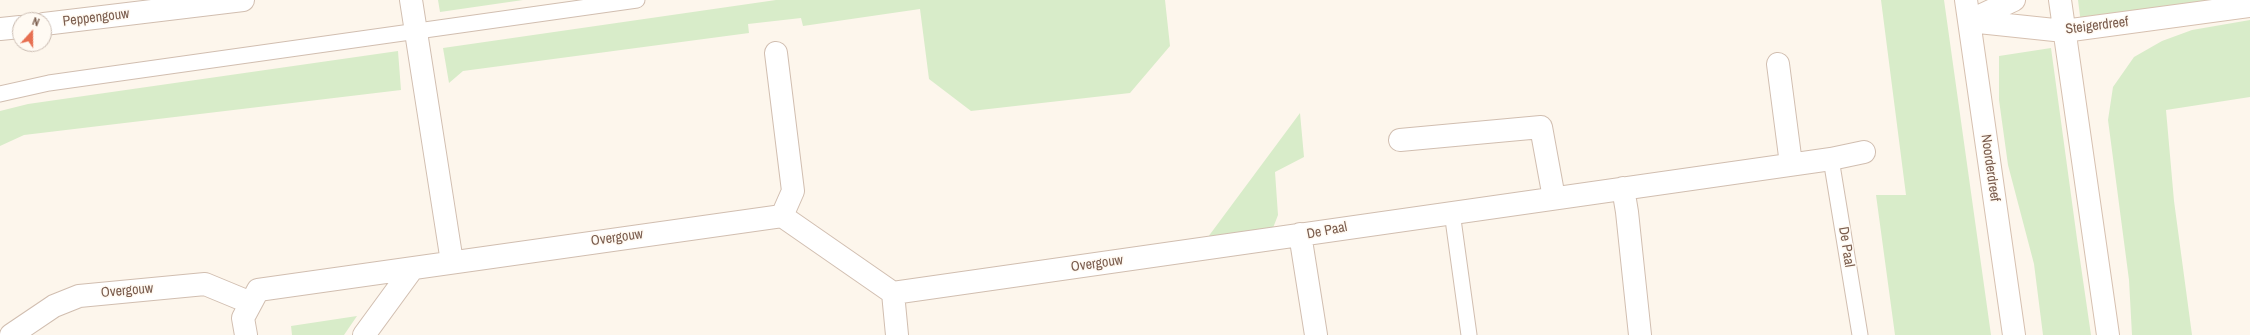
<!DOCTYPE html>
<html>
<head>
<meta charset="utf-8">
<style>
  body { margin:0 }
  #map { position:relative; width:2250px; height:335px; overflow:hidden; background:#fdf6ec; font-family:"Archivo Narrow",sans-serif }
  canvas { display:block }
  .north { position:absolute; left:12px; top:12px; width:40px; height:40px; box-sizing:border-box; background:#fffaf3; border:1px solid #cabbb1; border-radius:50%; rotate:21deg; font-size:11px; font-weight:700; line-height:16px; text-align:center; color:#7a5c4d }
  .north::after { content:''; display:block; margin:auto; width:14px; height:18px; background:#e76f51; clip-path:polygon(50% 0,100% 100%,50% 72%,0 100%) }
</style>
</head>
<body>
<div id="map">
<canvas width="2250" height="335"></canvas>
<div class="north">N</div>
</div>
<script>
const context = document.querySelector('canvas').getContext('2d');
context.lineJoin = 'round';
function fillPath(path, color) { context.fillStyle = color; context.fill(path, 'evenodd'); }
const toPath = rows => new Path2D(rows.map(r => 'M' + r).join(''));
function trace(path, color, width, dash) { context.strokeStyle = color; context.lineWidth = width; context.lineCap = dash ? 'butt' : 'round'; context.setLineDash(dash || []); context.stroke(path); }
function write(font, color, halo, rows, align = 'center') {
  context.font = font + ' "Archivo Narrow",sans-serif'; context.lineWidth = 3; context.setLineDash([]); context.textBaseline = 'middle'; context.strokeStyle = halo; context.fillStyle = color; for (const [text, x, y, turn = 0] of rows) {
    context.save(); context.translate(x, y); context.rotate((+turn || 0) * Math.PI / 180); context.textAlign = isNaN(turn) ? turn : align; if (halo) context.strokeText(text, 0, 0); context.fillText(text, 0, 0); context.restore();
  }
}
const green = toPath([
  [438,0,523,0,440,12],
  [776,0,1165,0,1170,46,1130,93,971,111,929,79,920,9,803,26,801,18,748,24,749,33,463,71,449,83,443,48],
  [1881,0,1944,0,1991,335,1895,335,1876,195,1906,195],
  [2078,0,2250,0,2081,24],
  [2250,20,2250,97,2166,110,2174,201,2192,335,2132,335,2129,280,2108,120,2113,87,2134,57,2162,41,2192,30],
  [2051,48,2077,239,2091,335,2043,335,2034,264,2008,165,1999,100,1999,56],
  [398,51,401,90,24,135,0,146,0,111,28,104],
  [1300,113,1304,157,1275,172,1278,215,1273,228,1208,237],
  [357,316,344,335,292,335,291,326]
]);
const service = toPath([
  [0,94,49,83,637,0],
  [1831,159,1860,335],
  [1452,212,1469,335]
]);
const minor = toPath([
  [411,0,452,262],
  [44,24,243,0],
  [0,29,20,27],
  [776,53,793,191,782,216],
  [1778,64,1791,164],
  [1400,140,1541,127,1554,198],
  [1623,188,1627,212,1640,335],
  [1300,234,1316,335],
  [893,293,897,335],
  [11,335,54,306,79,296,205,284,251,303],
  [246,335,243,318,258,290,782,216,893,293,1831,159,1864,152],
  [364,335,413,268]
]);
const secondary = toPath([
  [1966,0,2014,335],
  [2060,0,2108,335],
  [1969,21,2064,31,2250,6],
  [1969,21,2014,0]
]);
const streetNames = [
  ["Peppengouw",96,18,-7],
  ["Steigerdreef",2097,26,-7],
  ["Noorderdreef",1990,168,82],
  ["De Paal",1327,231,-11],
  ["Overgouw",617,238,-8],
  ["De Paal",1846,247,81],
  ["Overgouw",1097,264,-8],
  ["Overgouw",127,291,-5]
];
fillPath(green, '#d8ecc9');
trace(service, '#d1beb0', 17);
trace(minor, '#d1beb0', 24);
trace(secondary, '#d6c0b0', 24);
trace(service, '#fff', 15);
trace(minor, '#fff', 22);
trace(secondary, '#fff', 22);
write('14px', '#7a5c4d', '#fffaf3', streetNames);
</script>
</body>
</html>
